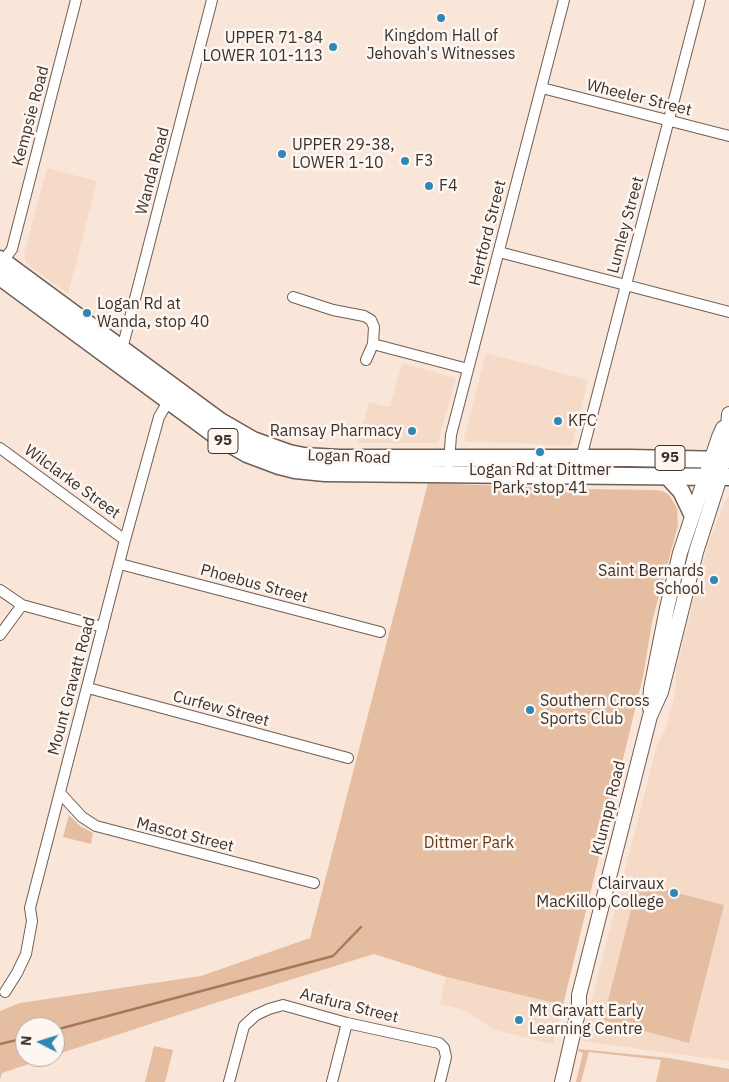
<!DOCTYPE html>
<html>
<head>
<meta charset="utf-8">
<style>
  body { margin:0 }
  #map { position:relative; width:729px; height:1082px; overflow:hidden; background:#fae6d9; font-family:"IBM Plex Sans",sans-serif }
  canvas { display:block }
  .north { position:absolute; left:15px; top:1017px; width:50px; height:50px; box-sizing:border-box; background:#fef6f1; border:1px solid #afa8a3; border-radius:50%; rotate:275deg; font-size:14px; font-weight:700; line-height:20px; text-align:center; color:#39322d }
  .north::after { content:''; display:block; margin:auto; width:18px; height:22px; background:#2f87b6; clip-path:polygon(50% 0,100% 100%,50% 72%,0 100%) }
</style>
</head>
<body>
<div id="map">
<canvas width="729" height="1082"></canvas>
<div class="north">N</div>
</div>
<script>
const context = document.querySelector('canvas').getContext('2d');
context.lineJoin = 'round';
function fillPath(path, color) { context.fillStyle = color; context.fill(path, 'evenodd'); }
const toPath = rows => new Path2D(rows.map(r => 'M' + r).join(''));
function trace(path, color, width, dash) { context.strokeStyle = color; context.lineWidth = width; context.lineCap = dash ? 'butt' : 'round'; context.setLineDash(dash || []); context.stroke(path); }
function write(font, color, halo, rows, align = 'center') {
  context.font = font + ' "IBM Plex Sans",sans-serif'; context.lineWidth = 5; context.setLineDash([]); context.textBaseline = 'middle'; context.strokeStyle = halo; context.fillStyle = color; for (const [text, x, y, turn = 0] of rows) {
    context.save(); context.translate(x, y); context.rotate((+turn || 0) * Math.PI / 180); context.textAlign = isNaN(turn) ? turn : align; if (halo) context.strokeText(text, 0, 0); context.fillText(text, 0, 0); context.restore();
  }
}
const built = toPath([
  [47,168,97,181,68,294,26,263,24,254],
  [486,353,588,380,572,444,569,446,518,443,466,442,464,438],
  [402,363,456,378,438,443,358,443,369,402,390,407],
  [729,496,729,1061,581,1041,657,745,667,726,675,693,676,670,709,541,726,499],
  [446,977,563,1005,553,1044,494,1030,465,1010,440,1004]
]);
const green = toPath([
  [428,483,581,489,654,490,663,491,669,495,677,508,678,525,652,622,643,677,563,1005,446,977,374,954,215,1003,55,1055,55,1027,25,1027,25,1057,50,1057,2,1073,0,1080,0,1011,20,1003,201,976,310,938],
  [69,815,80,826,93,833,91,844,63,837],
  [638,883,724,905,689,1043,603,1020],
  [154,1046,173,1050,165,1082,145,1082],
  [579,1049,669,1058,729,1069,729,1082,656,1082,661,1060,589,1052,581,1082,576,1082,583,1053,578,1051]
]);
const stream = toPath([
  [55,1030,333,956,361,927],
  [0,1044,25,1038]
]);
const minor = toPath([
  [542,88,729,136],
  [499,252,729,312],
  [1,264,12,249,14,241,76,0],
  [293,297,333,310,364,316,371,320,374,327,373,344,366,360],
  [373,344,468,369],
  [122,349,212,0],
  [0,448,125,540],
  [581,458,700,0],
  [449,463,451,435,564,0],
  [120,564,380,632],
  [0,590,22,605,103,627],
  [0,635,22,605],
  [88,688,348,758],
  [60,793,82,817,96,826,314,883],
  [5,992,17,973,26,954,32,921,30,908,125,540,159,417,170,398],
  [229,1082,244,1026,256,1015,269,1009,283,1005,347,1023,439,1043,444,1048,446,1057,440,1082],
  [332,1082,347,1023]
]);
const secondary = toPath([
  [650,708,651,689,667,608,680,553,719,437,723,428],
  [562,1082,579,1008,579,995,650,716,661,692,696,552,720,477,727,438,729,414]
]);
const primary = toPath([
  [0,259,220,421,253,440,289,453,304,456,339,458,629,458,729,460],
  [0,277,219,438,247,454,279,466,295,470,325,473,729,477],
  [667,476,681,491,692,514]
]);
const markers = [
  [441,18,5,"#2f87b6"],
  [333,47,5,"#2f87b6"],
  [282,154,5,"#2f87b6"],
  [405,161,5,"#2f87b6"],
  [429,186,5,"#2f87b6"],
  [87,313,5,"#2f87b6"],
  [558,421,5,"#2f87b6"],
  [412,431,5,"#2f87b6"],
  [540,452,5,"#2f87b6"],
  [714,580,5,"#2f87b6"],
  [530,710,5,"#2f87b6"],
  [674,893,5,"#2f87b6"],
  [519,1020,5,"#2f87b6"]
];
const shields = [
  [223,441,30],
  [670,458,30]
];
const shieldNames = [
  ["95",223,441],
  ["95",670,458]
];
const poiNames = [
  ["Kingdom Hall of",441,36,"center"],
  ["Jehovah's Witnesses",441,54,"center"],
  ["UPPER 71-84",323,38,"right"],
  ["LOWER 101-113",323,56,"right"],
  ["UPPER 29-38,",292,145],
  ["LOWER 1-10",292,163],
  ["F3",415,161],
  ["F4",439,186],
  ["Logan Rd at",97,304],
  ["Wanda, stop 40",97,322],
  ["KFC",568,421],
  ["Ramsay Pharmacy",402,431,"right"],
  ["Logan Rd at Dittmer",540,470,"center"],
  ["Park, stop 41",540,488,"center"],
  ["Saint Bernards",704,571,"right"],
  ["School",704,589,"right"],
  ["Southern Cross",540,701],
  ["Sports Club",540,719],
  ["Clairvaux",664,884,"right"],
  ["MacKillop College",664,902,"right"],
  ["Mt Gravatt Early",529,1011],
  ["Learning Centre",529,1029]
];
const streetNames = [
  ["Wheeler Street",639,98,14],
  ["Kempsie Road",31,116,-75],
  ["Wanda Road",153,171,-75],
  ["Lumley Street",626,225,-75],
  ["Hertford Street",488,233,-76],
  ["Logan Road",349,457,2],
  ["Wilclarke Street",72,482,36],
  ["Phoebus Street",254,584,15],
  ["Mount Gravatt Road",72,686,-75],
  ["Curfew Street",221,709,15],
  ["Klumpp Road",609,808,-76],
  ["Mascot Street",185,835,14],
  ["Arafura Street",349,1006,14]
];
const parkNames = [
  ["Dittmer Park",469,843]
];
fillPath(built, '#f5dac8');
fillPath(green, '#e5bda1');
trace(stream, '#a87958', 2.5);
trace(minor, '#6f5e53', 12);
trace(secondary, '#6f5e53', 16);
trace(primary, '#6f5e53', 19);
trace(minor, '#fff', 10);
trace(secondary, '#fff', 14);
trace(primary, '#fff', 16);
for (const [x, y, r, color] of markers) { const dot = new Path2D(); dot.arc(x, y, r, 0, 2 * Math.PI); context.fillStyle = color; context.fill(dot); trace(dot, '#fef6f1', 2); }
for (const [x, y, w] of shields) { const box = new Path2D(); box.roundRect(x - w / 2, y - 12.5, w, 25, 4); context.fillStyle = '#fef6f1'; context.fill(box); trace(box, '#39322d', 1); }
write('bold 15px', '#39322d', null, shieldNames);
write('16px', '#39322d', '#fef6f1', poiNames, 'left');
write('16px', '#39322d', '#fef6f1', streetNames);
write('16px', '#653a18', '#fef6f1', parkNames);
</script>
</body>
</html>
